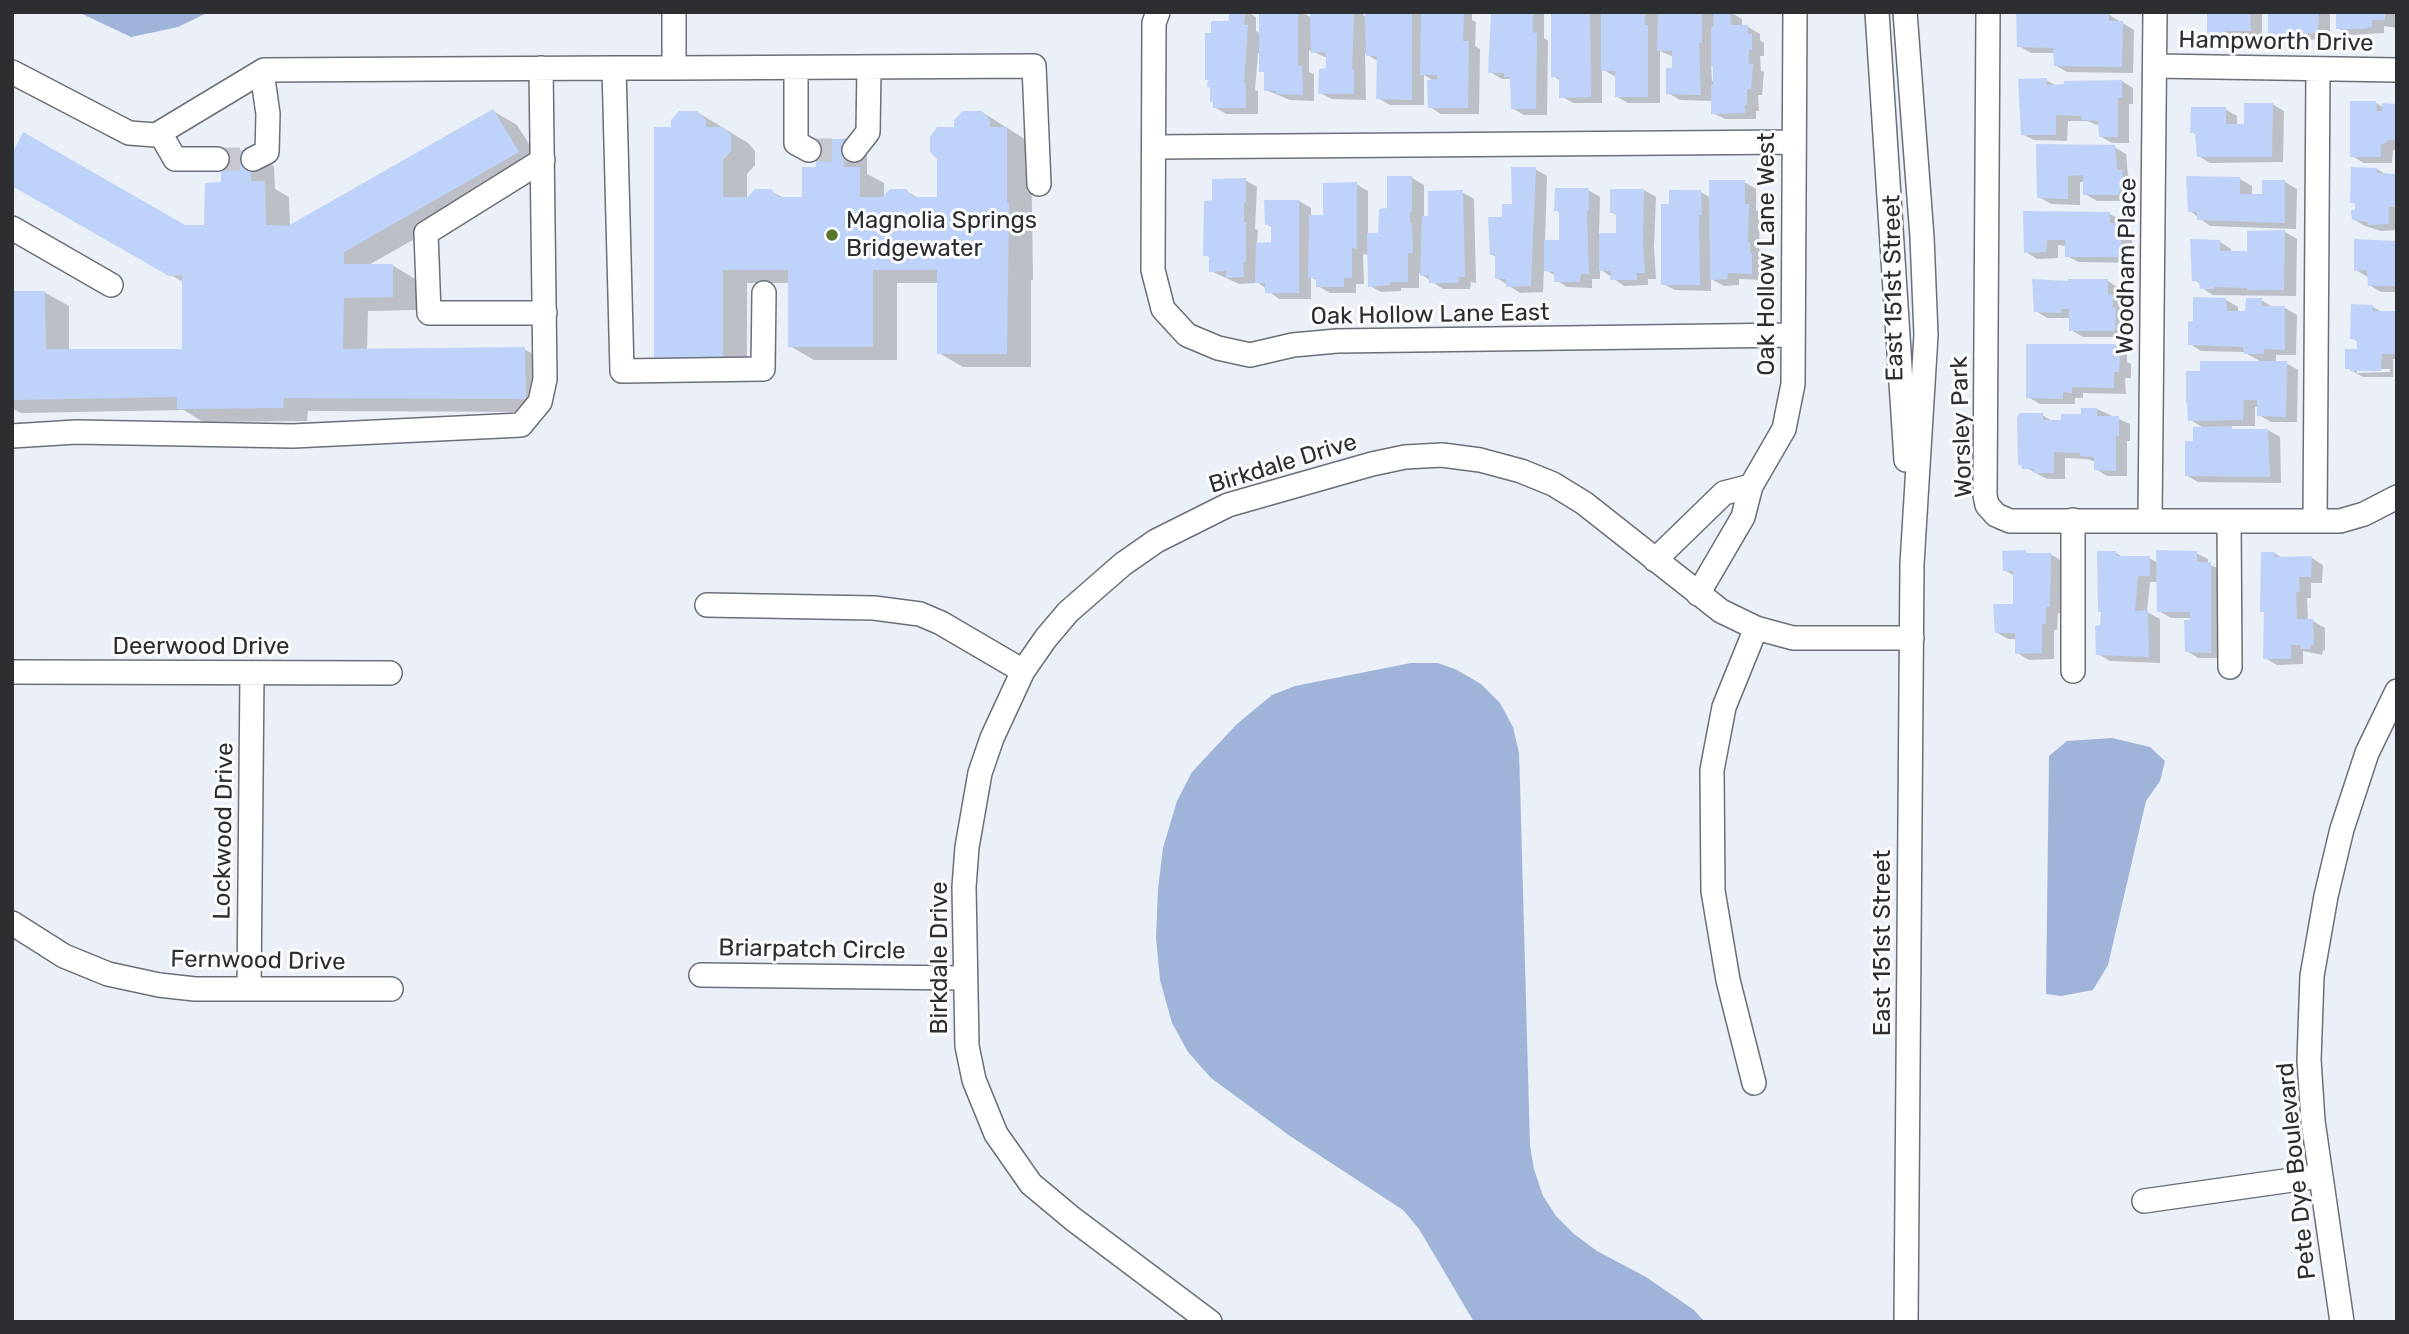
<!DOCTYPE html>
<html>
<head>
<meta charset="utf-8">
<style>
  body { margin:0 }
  #map { position:relative; width:2409px; height:1334px; overflow:hidden; background:#ebeff8; font-family:Rubik,sans-serif }
  canvas { display:block }
  .frame { position:absolute; inset:0; border:14px solid #2c2e31; pointer-events:none }
</style>
</head>
<body>
<div id="map">
<canvas width="2409" height="1334"></canvas>
<div class="frame"></div>
</div>
<script>
const context = document.querySelector('canvas').getContext('2d');
context.lineJoin = 'round';
function fillPath(path, color) { context.fillStyle = color; context.fill(path, 'evenodd'); }
const toPath = rows => new Path2D(rows.map(r => 'M' + r).join(''));
function trace(path, color, width, dash) { context.strokeStyle = color; context.lineWidth = width; context.lineCap = dash ? 'butt' : 'round'; context.setLineDash(dash || []); context.stroke(path); }
function write(font, color, halo, rows, align = 'center') {
  context.font = font + ' Rubik,sans-serif'; context.lineWidth = 6; context.setLineDash([]); context.textBaseline = 'middle'; context.strokeStyle = halo; context.fillStyle = color; for (const [text, x, y, turn = 0] of rows) {
    context.save(); context.translate(x, y); context.rotate((+turn || 0) * Math.PI / 180); context.textAlign = isNaN(turn) ? turn : align; if (halo) context.strokeText(text, 0, 0); context.fillText(text, 0, 0); context.restore();
  }
}
const water = toPath([
  [78,12,209,12,178,27,131,37],
  [1411,663,1438,663,1457,670,1481,684,1500,703,1513,727,1519,753,1520,783,1530,1146,1534,1169,1543,1196,1556,1216,1574,1234,1597,1251,1646,1277,1694,1310,1705,1322,1474,1322,1419,1229,1403,1210,1290,1136,1211,1078,1188,1052,1172,1023,1160,980,1156,938,1158,889,1163,848,1177,801,1192,772,1237,724,1272,695,1295,686],
  [2112,738,2150,747,2165,761,2160,781,2146,801,2108,965,2093,990,2061,996,2046,994,2049,756,2067,741]
]);
const shadow = toPath([
  [1230,12,1247,12,1256,17,1256,31,1261,34,1261,12,1301,12,1312,18,1322,12,1360,12,1367,18,1367,12,1424,12,1424,14,1428,14,1428,12,1472,12,1472,20,1476,22,1475,46,1480,49,1479,114,1441,114,1430,107,1434,81,1424,75,1424,105,1390,105,1378,98,1379,62,1365,53,1366,100,1332,99,1320,93,1327,70,1327,58,1309,50,1309,72,1314,74,1314,101,1290,100,1266,90,1265,73,1261,71,1261,53,1258,53,1255,90,1258,91,1258,114,1226,114,1215,107,1212,34,1230,23],
  [1493,12,1544,12,1544,38,1548,41,1547,115,1524,115,1512,108,1510,79,1502,79,1490,72],
  [1553,12,1599,12,1603,14,1603,12,1730,12,1742,19,1742,27,1748,27,1760,34,1760,40,1764,43,1764,56,1760,56,1761,71,1764,72,1762,95,1758,95,1759,111,1756,111,1756,119,1725,119,1713,113,1714,101,1680,100,1668,93,1674,70,1674,57,1660,51,1660,103,1628,103,1616,96,1616,77,1602,69,1602,103,1573,103,1561,96,1561,81,1553,76],
  [1711,65,1715,68,1714,81,1712,81],
  [2214,12,2262,12,2262,37,2236,37,2236,41,2220,41,2208,35],
  [2280,12,2330,12,2330,39,2281,41,2269,34],
  [2338,12,2397,12,2397,28,2384,26,2384,33,2350,35,2338,28],
  [2108,14,2134,30,2133,73,2067,72,2055,65,2055,53,2031,53,2019,46],
  [2046,80,2057,86,2122,81,2133,88,2133,104,2129,104,2129,143,2112,143,2100,136,2100,126,2087,121,2068,121,2067,141,2034,140,2022,134],
  [2376,103,2384,108,2397,105,2397,149,2393,150,2392,163,2364,163,2352,156],
  [2272,104,2284,111,2283,162,2210,163,2198,156,2197,135,2191,132,2225,109,2237,116,2237,126,2246,126],
  [493,111,517,125,543,166,367,266,392,265,417,280,417,310,368,311,367,351,524,349,549,363,549,412,308,411,307,421,203,422,184,410,21,413,12,408,12,293,44,292,69,306,69,351,183,351,183,282,12,184,185,226,206,227,222,184,250,152,274,166,275,189,289,197,290,228],
  [697,112,748,143,755,151,755,165,747,174,747,200,770,191,784,198,804,198,817,169,843,141,867,155,867,174,884,183,884,198,906,191,920,199,939,199,956,129,982,112,1031,143,1033,280,1031,280,1031,367,963,367,939,353,939,283,897,283,897,360,814,360,790,346,790,283,747,283,747,371,680,371,656,357,673,128],
  [2038,146,2114,147,2126,154,2128,175,2134,179,2131,201,2097,201,2085,194,2085,182,2080,182,2080,205,2051,204,2039,197],
  [1535,169,1547,176,1545,242,1561,242,1561,213,1556,210,1588,190,1600,197,1599,235,1617,235,1617,215,1611,212,1644,190,1656,197,1654,247,1656,279,1648,279,1648,285,1624,286,1600,269,1600,279,1592,279,1592,288,1567,287,1556,280,1556,276,1544,269,1543,292,1520,293,1497,278,1496,257,1491,254,1503,218,1513,206],
  [2377,169,2387,175,2397,176,2397,230,2381,231,2365,226,2353,219,2357,205,2352,202],
  [1412,178,1424,185,1424,218,1430,218,1462,192,1474,199,1476,283,1471,282,1470,289,1443,289,1419,273,1419,288,1401,288,1401,291,1381,292,1370,286,1369,255,1363,254,1364,284,1356,284,1356,293,1330,293,1318,286,1318,281,1311,277,1311,299,1279,299,1256,281,1256,283,1239,284,1211,271,1211,258,1205,255,1213,202,1245,180,1257,187,1255,229,1258,230,1257,244,1273,244,1273,228,1266,224,1299,201,1311,208,1311,217,1325,217,1356,184,1368,191,1368,235,1380,234,1389,210],
  [2240,179,2252,186,2252,196,2264,196,2285,182,2297,189,2296,229,2210,226,2190,211],
  [1744,182,1756,189,1756,210,1760,213,1759,249,1762,251,1764,262,1764,280,1739,279,1739,285,1724,286,1711,279,1711,291,1675,290,1663,284,1670,205,1701,192,1711,198],
  [2025,213,2110,214,2122,221,2122,226,2132,232,2132,263,2079,262,2067,256,2067,246,2058,245,2058,258,2037,259,2026,252],
  [2285,232,2297,239,2296,296,2213,295,2202,288,2201,284,2194,280,2220,242,2231,249,2231,252,2249,252],
  [2397,243,2397,292,2381,292,2369,285,2368,277,2356,270],
  [2108,281,2119,288,2119,300,2125,303,2124,314,2127,316,2127,337,2083,337,2071,330,2071,318,2047,318,2036,311,2069,283],
  [2226,300,2238,307,2238,313,2246,313,2261,300,2273,307,2285,308,2297,315,2296,355,2276,355,2276,363,2286,363,2298,370,2297,422,2271,422,2259,415,2258,407,2255,407,2255,426,2232,426,2232,430,2268,430,2280,437,2281,483,2198,482,2186,475,2195,443,2206,429,2190,420,2263,363,2244,352,2201,351,2190,344],
  [2373,307,2384,313,2397,313,2397,359,2393,359,2393,377,2363,377,2347,368,2359,351,2359,343,2352,338],
  [2357,369,2390,369,2390,372,2357,373],
  [2115,345,2127,352,2127,362,2131,364,2131,378,2125,378,2126,394,2083,393,2083,398,2075,398,2075,404,2040,404,2028,397],
  [2097,409,2130,424,2130,441,2127,441,2127,476,2107,476,2096,469,2096,462,2087,459,2065,458,2065,479,2047,479,2019,464,2042,415,2054,422,2083,416],
  [2004,552,2050,554,2062,561,2062,613,2058,613,2057,630,2054,630,2054,659,2029,660,2017,653,2017,639,2008,639,1996,632,2015,606,2015,576,2004,570],
  [2116,553,2124,558,2149,558,2158,563,2196,553,2208,559,2208,564,2222,570,2223,658,2198,658,2187,651,2192,618,2171,618,2159,611,2158,582,2150,582,2147,612,2160,619,2160,663,2110,661,2098,654],
  [2274,553,2284,559,2312,558,2323,565,2322,583,2311,583,2311,598,2307,598,2308,621,2313,621,2325,628,2325,651,2323,650,2322,655,2303,651,2303,664,2277,665,2265,658,2266,613,2262,611]
]);
const building = toPath([
  [1229,12,1245,12,1244,25,1248,25,1244,83,1246,83,1246,108,1213,108,1213,102,1210,102,1210,87,1207,87,1208,80,1205,80,1205,33,1211,33,1211,21,1229,21],
  [1259,12,1298,12,1298,66,1302,66,1303,95,1276,94,1276,91,1264,91,1264,72,1259,72],
  [1310,12,1354,12,1352,69,1354,69,1354,94,1318,94,1319,69,1326,68,1326,52,1311,53],
  [1365,12,1412,12,1412,100,1376,99,1377,56,1366,56],
  [1491,12,1533,12,1533,33,1537,32,1536,109,1511,109,1510,77,1504,77,1504,73,1488,73],
  [1551,12,1590,12,1591,97,1559,98,1559,77,1551,77],
  [1601,12,1645,12,1645,25,1648,25,1648,97,1615,97,1615,71,1601,71],
  [1658,12,1702,12,1702,43,1699,43,1701,95,1666,94,1666,68,1672,68,1672,51,1657,51],
  [1713,12,1730,12,1731,25,1748,25,1748,34,1752,34,1752,50,1749,50,1749,64,1753,64,1751,89,1747,89,1747,105,1745,105,1745,113,1711,114,1711,85,1713,85,1713,67,1711,67,1711,27,1714,27],
  [2016,12,2109,12,2109,21,2123,21,2122,67,2054,66,2053,48,2017,47],
  [2250,12,2251,31,2225,31,2225,36,2207,36,2207,13],
  [2268,12,2319,12,2318,33,2268,35],
  [2336,12,2385,12,2385,20,2372,20,2372,27,2363,29,2336,29],
  [1421,13,1464,13,1463,41,1469,41,1468,108,1428,108,1427,80,1437,79,1437,75,1420,75],
  [2047,78,2046,85,2064,84,2064,81,2122,80,2122,98,2118,98,2118,137,2099,137,2098,121,2082,120,2081,116,2056,115,2056,135,2021,135,2018,79],
  [2350,101,2376,101,2377,111,2382,111,2382,103,2397,104,2397,140,2387,140,2387,143,2381,144,2381,157,2350,157],
  [2244,103,2273,103,2272,157,2197,157,2195,133,2190,133,2191,107,2226,107,2226,124,2244,124],
  [493,109,519,152,344,252,344,264,393,264,393,297,344,298,343,349,525,347,526,399,284,398,283,408,177,409,177,397,12,400,12,291,45,291,46,349,182,349,182,275,169,276,12,186,12,154,23,132,185,225,204,225,205,183,221,182,221,150,250,150,251,181,265,181,266,225,288,226],
  [679,111,697,111,706,120,706,127,723,127,731,135,731,151,723,160,723,197,747,197,755,189,771,189,778,197,802,197,802,167,816,167,816,139,844,139,844,167,860,167,860,197,882,197,890,189,906,189,913,197,937,197,937,159,930,152,930,137,937,127,954,127,954,120,963,111,982,111,990,120,990,127,1007,127,1007,203,1009,203,1007,354,937,354,937,270,873,270,873,347,788,347,788,270,723,270,723,358,654,358,654,127,671,127,671,120],
  [2036,144,2115,145,2117,170,2123,170,2119,195,2083,195,2083,175,2068,176,2068,199,2037,198],
  [1511,167,1536,167,1531,286,1506,287,1506,279,1495,279,1495,255,1490,255,1488,217,1502,217,1502,204,1512,204],
  [2351,167,2377,168,2377,173,2397,174,2397,207,2389,207,2389,224,2368,225,2368,222,2352,220,2351,210,2355,210,2355,203,2350,203],
  [1387,176,1412,176,1412,212,1410,212,1410,223,1412,223,1413,253,1408,253,1408,282,1390,282,1390,285,1368,287,1367,233,1378,233,1379,209,1387,208],
  [2186,176,2240,177,2240,194,2262,194,2262,180,2285,180,2285,223,2197,220,2197,212,2188,212],
  [1246,178,1246,203,1244,202,1244,222,1246,222,1246,262,1243,262,1244,277,1226,278,1226,271,1209,272,1209,256,1203,256,1204,201,1212,200,1212,179],
  [1709,180,1745,180,1745,204,1749,204,1748,242,1750,242,1750,253,1752,253,1752,274,1728,273,1727,279,1710,280],
  [1357,182,1357,249,1352,248,1352,278,1344,278,1344,287,1316,287,1316,278,1308,278,1309,215,1323,215,1323,183],
  [1555,188,1589,188,1589,211,1587,211,1589,274,1581,274,1580,282,1554,282,1554,272,1544,271,1544,240,1559,240,1559,211,1554,211],
  [1610,189,1644,189,1643,240,1645,273,1637,273,1637,280,1610,280,1611,271,1599,271,1599,233,1616,233,1616,213,1610,213],
  [1463,190,1465,277,1459,277,1458,283,1429,283,1429,275,1420,276,1422,216,1428,216,1428,191],
  [1669,190,1701,190,1702,215,1699,215,1700,285,1661,285,1661,204,1669,204],
  [1264,200,1299,200,1299,293,1265,293,1265,283,1255,283,1256,243,1271,242,1271,225,1265,225],
  [2023,211,2110,212,2110,223,2121,223,2121,257,2065,257,2065,240,2047,240,2046,252,2024,253],
  [2285,230,2284,290,2247,290,2247,288,2214,287,2214,289,2200,289,2199,281,2192,281,2190,239,2220,240,2220,251,2247,251,2247,231],
  [2354,239,2397,241,2397,286,2368,286,2367,270,2354,271],
  [2032,279,2068,281,2068,279,2108,279,2108,295,2113,294,2113,308,2116,308,2115,331,2069,331,2069,309,2061,309,2061,313,2034,312],
  [2193,297,2226,298,2227,311,2245,311,2246,298,2262,298,2262,306,2285,306,2285,350,2264,349,2264,354,2244,354,2243,347,2188,345,2188,322,2193,321],
  [2351,304,2373,305,2373,311,2397,311,2397,354,2382,354,2381,371,2350,371,2350,369,2345,369,2345,349,2357,349,2357,340,2350,339],
  [2026,344,2116,344,2115,356,2120,356,2119,372,2114,372,2114,388,2072,387,2072,393,2063,392,2063,399,2026,398],
  [2200,361,2287,361,2286,417,2257,416,2257,400,2244,400,2243,420,2188,421,2187,403,2186,403,2186,371,2200,371],
  [2081,408,2097,408,2097,416,2119,416,2119,436,2116,436,2116,471,2094,470,2094,457,2080,456,2080,453,2054,452,2054,473,2034,473,2033,469,2022,469,2021,465,2018,465,2017,419,2019,413,2043,413,2043,420,2061,420,2061,414,2081,414],
  [2232,426,2232,429,2268,429,2270,477,2185,476,2185,441,2193,441,2193,427],
  [2026,550,2026,553,2051,553,2050,607,2046,607,2046,624,2042,624,2042,653,2015,654,2015,633,1995,633,1993,604,2013,604,2013,571,2003,571,2002,551],
  [2156,550,2197,551,2197,562,2211,562,2211,653,2185,652,2184,620,2190,620,2190,612,2157,612],
  [2097,551,2116,551,2117,556,2150,556,2150,576,2138,576,2135,611,2148,610,2149,657,2096,655,2095,626,2100,625,2101,612,2098,612],
  [2261,552,2275,552,2275,557,2312,556,2311,577,2299,577,2300,592,2296,592,2297,619,2313,619,2314,645,2311,645,2311,649,2301,649,2300,645,2291,645,2291,659,2263,659,2264,612,2260,612]
]);
const minorTunnel = toPath([
  [809,150,854,150],
  [217,159,253,159]
]);
const minor = toPath([
  [674,12,674,68,1034,66,1039,184],
  [1158,12,1154,23,1153,270,1163,309,1187,335,1218,348,1250,355,1293,345,1337,341,1793,335],
  [1877,12,1906,460],
  [1905,12,1922,237,1926,335,1912,564,1906,1322],
  [1988,12,1985,495,1987,505,1996,515,2010,521,2340,521,2364,514,2397,497],
  [2155,66,2397,70],
  [674,68,614,68,622,371,763,369,764,293],
  [796,68,796,143,809,150],
  [12,72,129,133,156,135,264,70,614,68],
  [160,133,175,159,217,159],
  [1154,147,1794,142],
  [854,150,868,132,869,68],
  [253,159,267,152,268,114,262,72],
  [543,160,426,233,429,313,545,313],
  [12,228,111,285],
  [12,436,76,432,293,436,521,425,540,402,545,379,541,68],
  [1751,486,1784,429,1793,384,1795,12],
  [2073,520,2073,671],
  [2150,520,2155,12],
  [2229,521,2230,667],
  [2315,521,2318,70],
  [1655,560,1724,493,1751,486,1743,517,1698,594],
  [707,605,874,608,920,614,941,623,1023,671],
  [12,672,390,673],
  [12,923,64,956,108,974,159,985,195,989,391,989],
  [701,975,964,978],
  [249,989,252,674],
  [1754,1083,1728,980,1713,891,1712,770,1724,707,1756,628],
  [2144,1201,2320,1176],
  [1210,1322,1073,1219,1031,1184,996,1134,974,1080,967,1046,964,887,967,847,980,773,992,738,1023,671,1046,638,1068,612,1123,564,1156,541,1228,505,1372,464,1405,457,1442,455,1480,460,1521,471,1553,484,1584,503,1721,611,1756,628,1793,638,1912,638],
  [2342,1322,2313,1121,2309,1060,2312,976,2326,896,2342,829,2367,753,2397,691]
]);
const markers = [
  [832,235,7,"#5b762a"]
];
const streetNames = [
  ["Hampworth Drive",2276,42,1],
  ["Oak Hollow Lane West",1767,254,-90],
  ["Woodham Place",2127,266,-89],
  ["East 151st Street",1894,288,-91],
  ["Oak Hollow Lane East",1430,315,-1],
  ["Worsley Park",1962,427,-92],
  ["Birkdale Drive",1283,464,-17],
  ["Deerwood Drive",201,647],
  ["Lockwood Drive",224,831,-89],
  ["East 151st Street",1883,943,-90],
  ["Briarpatch Circle",812,950,1],
  ["Birkdale Drive",940,958,-90],
  ["Fernwood Drive",258,961,1],
  ["Pete Dye Boulevard",2297,1171,-96]
];
const poiNames = [
  ["Magnolia Springs",846,221],
  ["Bridgewater",846,249]
];
fillPath(water, '#a0b3d9');
fillPath(shadow, '#0003');
fillPath(building, '#bfd3fa');
trace(minorTunnel, '#c5c8d0', 23, [23, 11]);
trace(minor, '#6b6f77', 26);
trace(minor, '#fff', 23);
for (const [x, y, r, color] of markers) { const dot = new Path2D(); dot.arc(x, y, r, 0, 2 * Math.PI); context.fillStyle = color; context.fill(dot); trace(dot, '#fbfcfe', 2.5); }
write('24px', '#2c2e31', '#fbfcfe', streetNames);
write('24px', '#2c2e31', '#fbfcfe', poiNames, 'left');
</script>
</body>
</html>
